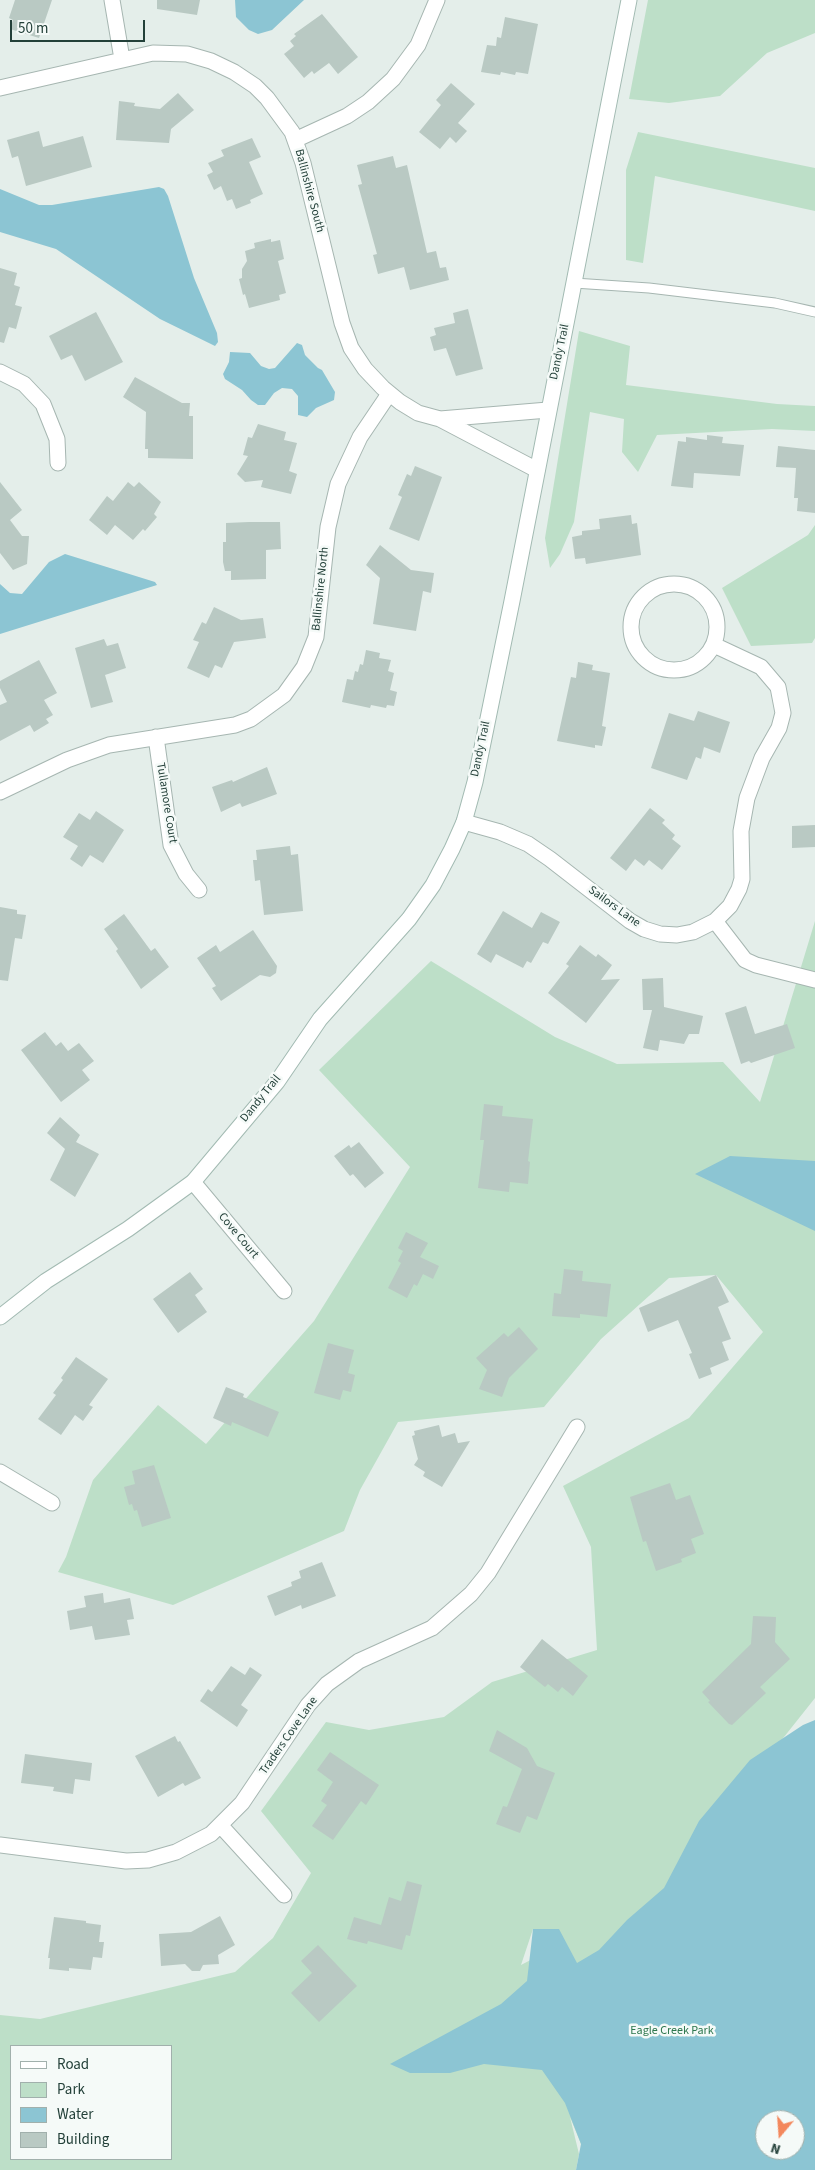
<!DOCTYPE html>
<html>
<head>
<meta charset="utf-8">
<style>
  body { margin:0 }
  #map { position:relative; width:815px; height:2170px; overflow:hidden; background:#e4eeea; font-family:"Source Sans 3",sans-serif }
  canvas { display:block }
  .legend { position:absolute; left:10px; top:2045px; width:162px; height:115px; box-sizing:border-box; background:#f5faf8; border:1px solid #a1b0ac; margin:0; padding:6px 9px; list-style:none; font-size:15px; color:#234039 }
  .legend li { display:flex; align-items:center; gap:10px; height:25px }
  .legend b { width:25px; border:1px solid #a1b0ac }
  .north { position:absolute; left:755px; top:2110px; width:50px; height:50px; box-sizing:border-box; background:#f5faf8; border:1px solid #a1b0ac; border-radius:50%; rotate:198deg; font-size:14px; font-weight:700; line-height:20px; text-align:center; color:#234039 }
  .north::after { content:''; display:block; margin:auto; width:18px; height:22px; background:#f3885d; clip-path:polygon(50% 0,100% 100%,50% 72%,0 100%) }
  .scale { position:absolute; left:10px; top:20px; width:135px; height:22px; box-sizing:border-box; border:2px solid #234039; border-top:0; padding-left:6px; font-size:15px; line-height:18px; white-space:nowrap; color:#234039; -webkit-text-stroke:4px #f5faf8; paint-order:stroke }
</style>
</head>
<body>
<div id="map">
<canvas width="815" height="2170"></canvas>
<ul class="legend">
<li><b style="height:6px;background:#fff"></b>Road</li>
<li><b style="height:14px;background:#bddfc8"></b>Park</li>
<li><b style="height:14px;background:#8cc5d3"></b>Water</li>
<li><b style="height:14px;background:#b9c9c3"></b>Building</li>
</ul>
<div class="north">N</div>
<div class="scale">50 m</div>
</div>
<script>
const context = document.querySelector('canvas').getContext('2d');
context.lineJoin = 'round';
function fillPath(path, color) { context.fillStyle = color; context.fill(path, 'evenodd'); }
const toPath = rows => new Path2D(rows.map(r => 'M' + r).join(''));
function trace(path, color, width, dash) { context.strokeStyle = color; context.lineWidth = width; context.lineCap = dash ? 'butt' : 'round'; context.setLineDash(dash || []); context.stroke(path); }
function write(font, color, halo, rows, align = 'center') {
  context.font = font + ' "Source Sans 3",sans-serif'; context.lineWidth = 5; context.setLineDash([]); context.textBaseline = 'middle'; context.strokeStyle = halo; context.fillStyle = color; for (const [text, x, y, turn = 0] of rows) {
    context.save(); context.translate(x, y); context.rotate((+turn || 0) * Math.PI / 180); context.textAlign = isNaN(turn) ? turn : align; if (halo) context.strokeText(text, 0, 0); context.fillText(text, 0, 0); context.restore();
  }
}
const green = toPath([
  [648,0,815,0,815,33,767,53,720,96,669,103,629,99],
  [638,132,815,168,815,211,655,176,643,263,626,260,626,170],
  [579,331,630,346,626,385,777,404,815,406,815,431,772,429,657,435,638,472,622,452,624,419,590,412,574,522,560,554,550,568,545,538],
  [815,525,815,638,812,643,751,646,722,588,808,535],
  [815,921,815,1698,668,1883,815,1735,815,2170,581,2144,570,2117,579,2154,576,2170,0,2170,0,2015,40,2019,235,1972,273,1938,311,1873,261,1811,326,1722,369,1730,444,1717,492,1682,597,1650,591,1547,563,1486,689,1418,763,1332,716,1275,669,1278,601,1339,544,1407,398,1422,360,1490,344,1531,173,1605,58,1572,66,1557,93,1480,158,1405,206,1444,314,1321,410,1167,319,1070,431,961,555,1037,617,1064,723,1062,760,1102],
  [533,1929,565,1942,521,1965],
  [11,2046,171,2046,171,2159,11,2159],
  [765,2120,795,2120,795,2150,765,2150]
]);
const water = toPath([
  [235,0,304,0,272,30,258,34,249,30,236,17],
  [159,187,164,189,168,196,194,278,217,333,218,342,215,346,160,319,56,249,0,232,0,189,39,205,52,205],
  [297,343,302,345,305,355,318,368,322,370,335,392,334,400,316,408,307,417,298,415,298,396,292,389,282,388,274,393,265,405,258,405,251,400,242,390,225,379,223,374,229,362,230,352,250,353,261,366,269,369,275,368],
  [65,554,155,582,157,585,0,634,0,584,10,593,22,594,49,562],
  [730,1156,815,1161,815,1231,695,1174],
  [815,1720,815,2170,576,2170,581,2144,565,2103,542,2070,484,2064,450,2073,410,2073,390,2064,501,2004,527,1981,533,1929,559,1929,577,1963,599,1950,627,1920,664,1888,699,1821,750,1760,803,1725],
  [765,2120,795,2120,795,2150,765,2150]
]);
const building = toPath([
  [15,0,52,0,39,38,10,29,13,20,9,18],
  [157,0,200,0,197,15,157,9],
  [322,14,358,57,338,74,329,63,314,74,312,71,304,78,284,54,294,46,290,41,296,36,294,34],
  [505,17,538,24,528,74,516,72,515,75,501,72,500,75,481,72,487,45,496,46,497,37,501,38],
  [451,83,475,104,458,123,467,131,456,143,450,137,440,149,419,132,441,105,436,100],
  [178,93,194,110,171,129,169,143,116,140,119,101,135,103,134,106,160,109],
  [39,131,43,147,83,136,92,167,26,186,18,156,12,158,7,140],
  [252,138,261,157,249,162,263,194,250,200,251,203,236,209,232,199,227,201,221,186,214,190,207,175,213,172,208,163,224,156,221,150],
  [393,156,396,168,407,165,427,253,436,251,440,268,446,267,449,280,410,290,404,267,378,274,373,255,377,254,358,185,362,184,357,165],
  [271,239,271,242,280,240,284,259,278,261,286,293,279,295,280,300,249,308,245,294,243,295,239,279,242,278,242,269,247,261,245,251,255,248,254,243],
  [0,268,17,273,14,285,20,287,15,305,22,307,16,329,9,327,4,343,0,342],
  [468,309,483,369,456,376,446,348,434,351,430,337,436,335,434,328,455,323,453,313],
  [96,312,123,362,85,381,72,355,61,360,49,336],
  [135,377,182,403,190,403,189,416,193,416,193,459,148,458,148,449,145,449,146,412,123,397],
  [258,424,286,432,284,440,297,443,289,471,297,474,291,494,261,487,263,480,245,482,237,474,248,456,243,455,248,437,252,438],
  [707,435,723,437,722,443,744,445,740,476,694,473,693,488,671,486,678,441,686,442,686,437,707,440],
  [778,446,815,450,815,513,797,511,798,498,794,498,796,468,776,467],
  [415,466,442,477,419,541,389,529,402,497,398,495,407,474,411,476],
  [0,482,22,510,10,520,22,536,29,536,27,564,13,570,0,553],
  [128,482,134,487,139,482,161,502,154,514,157,517,145,531,143,529,133,540,115,525,107,535,89,520,107,496,113,501],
  [631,515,632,524,637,523,641,555,586,564,585,558,575,559,572,537,582,535,582,531,600,529,599,519],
  [249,522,280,522,281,549,266,550,266,579,231,580,231,571,225,571,223,562,223,542,226,542,226,523],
  [380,545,411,570,434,573,431,593,423,591,416,631,373,624,380,578,366,565],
  [214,607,241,620,263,618,266,638,234,642,222,668,215,665,209,678,187,668,199,642,193,640,202,622,206,624],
  [104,639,107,646,118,643,126,668,105,675,113,702,91,708,75,648],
  [366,650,380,653,379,658,391,660,388,671,394,673,390,690,397,692,394,706,387,705,386,708,371,705,370,708,342,702,347,679,353,680,355,671,358,672,360,664,363,665],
  [39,660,57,693,44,700,53,715,46,719,49,723,34,732,30,725,0,741,0,705,7,702,0,688,0,681],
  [578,662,593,665,592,670,610,673,602,726,606,727,602,746,595,745,595,748,557,741,571,677,576,678],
  [698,711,730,722,720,753,704,747,701,759,696,757,687,780,651,768,669,713,694,721],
  [267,767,277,794,242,807,240,803,221,812,212,787,232,780,233,782],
  [650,808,665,820,662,823,675,835,672,839,681,846,662,870,649,860,644,866,635,859,626,871,610,858],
  [96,811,124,830,103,863,90,855,82,867,70,859,78,846,63,837,79,813,90,820],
  [815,825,815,847,792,848,792,826],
  [290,846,291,855,298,854,303,911,264,915,260,880,255,881,253,860,257,860,256,850],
  [0,907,17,910,17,914,26,915,22,939,15,938,8,981,0,980],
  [503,911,532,928,541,912,560,922,548,944,543,942,531,963,527,961,523,968,496,954,491,963,477,954],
  [124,914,151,951,155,948,169,967,141,989,116,951,118,949,104,929],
  [253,930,277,966,276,973,270,977,260,975,221,1001,212,988,216,986,197,958,216,945,220,952],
  [580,945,596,957,598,954,612,965,601,980,620,979,586,1023,548,993,569,966,566,964],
  [663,978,664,1007,703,1016,699,1034,689,1034,684,1044,660,1040,658,1051,643,1048,652,1010,643,1010,642,979],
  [746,1006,755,1034,787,1024,795,1048,751,1063,749,1061,741,1064,725,1013],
  [45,1032,56,1046,61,1042,68,1051,79,1043,94,1061,82,1070,90,1080,61,1102,21,1050],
  [484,1104,503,1106,502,1116,533,1119,528,1161,530,1162,528,1184,510,1182,509,1192,478,1188,484,1140,480,1140],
  [60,1117,80,1135,76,1142,99,1154,75,1197,50,1180,65,1149,47,1133],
  [359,1142,384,1173,365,1188,353,1174,350,1176,334,1156,349,1145,351,1148],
  [406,1232,428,1243,420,1257,439,1266,433,1279,423,1274,417,1286,414,1284,407,1298,388,1288,401,1263,398,1261,403,1251,398,1248],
  [564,1269,583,1271,582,1281,611,1284,607,1317,580,1314,580,1318,552,1316,554,1293,561,1294],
  [190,1272,203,1289,195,1295,207,1312,178,1333,153,1299],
  [716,1275,729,1302,718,1307,731,1339,722,1342,729,1360,710,1368,712,1374,699,1379,689,1354,692,1353,678,1320,648,1332,639,1308],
  [519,1327,538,1349,509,1378,502,1397,479,1389,487,1370,476,1358,504,1333,508,1337],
  [328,1343,354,1350,348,1373,355,1375,351,1392,343,1390,340,1400,314,1393],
  [76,1357,108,1379,89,1405,93,1407,83,1421,75,1415,61,1435,38,1419,56,1395,53,1393,63,1380,61,1378],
  [226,1387,244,1394,243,1397,279,1412,268,1437,232,1422,231,1426,213,1418],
  [439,1425,442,1437,455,1433,458,1443,470,1441,442,1487,423,1476,425,1472,414,1465,418,1459,412,1436,415,1435,414,1431],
  [154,1465,171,1518,142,1527,137,1510,134,1511,132,1504,129,1505,124,1487,135,1484,132,1471],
  [670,1483,676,1500,690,1495,704,1534,691,1539,696,1553,681,1559,682,1562,656,1571,646,1541,643,1542,630,1497],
  [322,1562,336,1596,302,1609,301,1605,275,1616,267,1596,292,1586,291,1582,301,1578,299,1571],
  [103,1593,104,1603,130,1598,134,1619,127,1620,130,1635,95,1640,92,1626,70,1630,67,1611,86,1607,84,1596],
  [753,1616,776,1617,775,1642,790,1659,760,1687,766,1693,732,1725,729,1724,708,1702,710,1701,702,1692,751,1644],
  [542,1639,588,1676,573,1696,562,1687,558,1692,548,1684,545,1687,520,1667],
  [231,1666,245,1675,250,1667,262,1675,241,1705,248,1710,237,1727,200,1701,208,1689,212,1692],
  [497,1730,527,1748,537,1766,555,1773,537,1820,527,1816,520,1833,496,1824,503,1806,507,1807,522,1769,489,1751],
  [175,1736,178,1742,180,1741,201,1778,185,1786,183,1783,158,1797,135,1756],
  [330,1752,379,1785,366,1805,361,1801,333,1840,312,1826,327,1805,321,1801,333,1782,317,1770],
  [25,1754,92,1763,90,1781,75,1779,73,1794,53,1791,54,1787,21,1783],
  [407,1881,422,1885,410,1936,406,1935,402,1950,368,1941,367,1944,347,1939,354,1917,381,1925,389,1897,401,1901],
  [220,1916,235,1945,218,1955,219,1964,203,1965,200,1971,192,1971,185,1964,161,1966,159,1934,191,1932],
  [54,1917,86,1921,86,1923,101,1925,99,1942,104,1942,102,1958,93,1957,91,1970,69,1968,69,1971,49,1969,50,1958,48,1958],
  [318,1945,357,1986,319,2022,291,1993,312,1973,301,1961]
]);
const lane = toPath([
  [574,283,649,288,775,303,815,312]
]);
const street = toPath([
  [112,0,122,59],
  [0,88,153,53,187,54,211,61,234,72,255,86,267,98,292,132,303,163,342,323,351,348,365,369,383,388,400,402,418,413,440,419,548,410],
  [295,140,347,116,368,102,393,79,418,45,437,0],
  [0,372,24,384,43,404,57,439,58,463],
  [440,419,537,470],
  '631 627a43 43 0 1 1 86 0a43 43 0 1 1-86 0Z',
  [156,737,171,845,186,874,199,890],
  [0,792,67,760,109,745,235,725,251,719,284,695,304,667,316,637,328,527,338,484,360,437,389,394],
  [464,822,500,832,528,844,550,859,630,921,644,929,660,934,677,935,693,932,715,921,730,906,739,889,742,879,741,831,747,798,762,758,779,728,783,713,778,687,761,667,714,645],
  [715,921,745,960,756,965,815,980],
  [193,1182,284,1291],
  [0,1472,52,1503],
  [221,1826,284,1895],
  [0,1845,126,1861,148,1860,176,1852,211,1834,242,1803,308,1705,327,1684,359,1661,432,1628,471,1594,488,1573,577,1427]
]);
const secondary = toPath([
  [0,1317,46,1281,128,1229,193,1182,277,1082,320,1019,409,919,433,885,452,849,464,822,475,782,512,601,629,0]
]);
const streetNames = [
  ["Ballinshire South",309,191,75],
  ["Dandy Trail",560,352,-78],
  ["Ballinshire North",321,589,-84],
  ["Dandy Trail",481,749,-78],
  ["Tullamore Court",166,803,81],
  ["Sailors Lane",614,907,36],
  ["Dandy Trail",261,1099,-51],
  ["Cove Court",238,1236,50],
  ["Traders Cove Lane",289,1736,-55]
];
const parkNames = [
  ["Eagle Creek Park",672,2031]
];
fillPath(green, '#bddfc8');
fillPath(water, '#8cc5d3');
fillPath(building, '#b9c9c3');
trace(lane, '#a6b6b1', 11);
trace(street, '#a6b6b1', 17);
trace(secondary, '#a2bab2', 17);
trace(lane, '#fff', 9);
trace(street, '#fff', 15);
trace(secondary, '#fff', 15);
write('12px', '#234039', '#f5faf8', streetNames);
write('12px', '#2d774d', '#f5faf8', parkNames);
</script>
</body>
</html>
